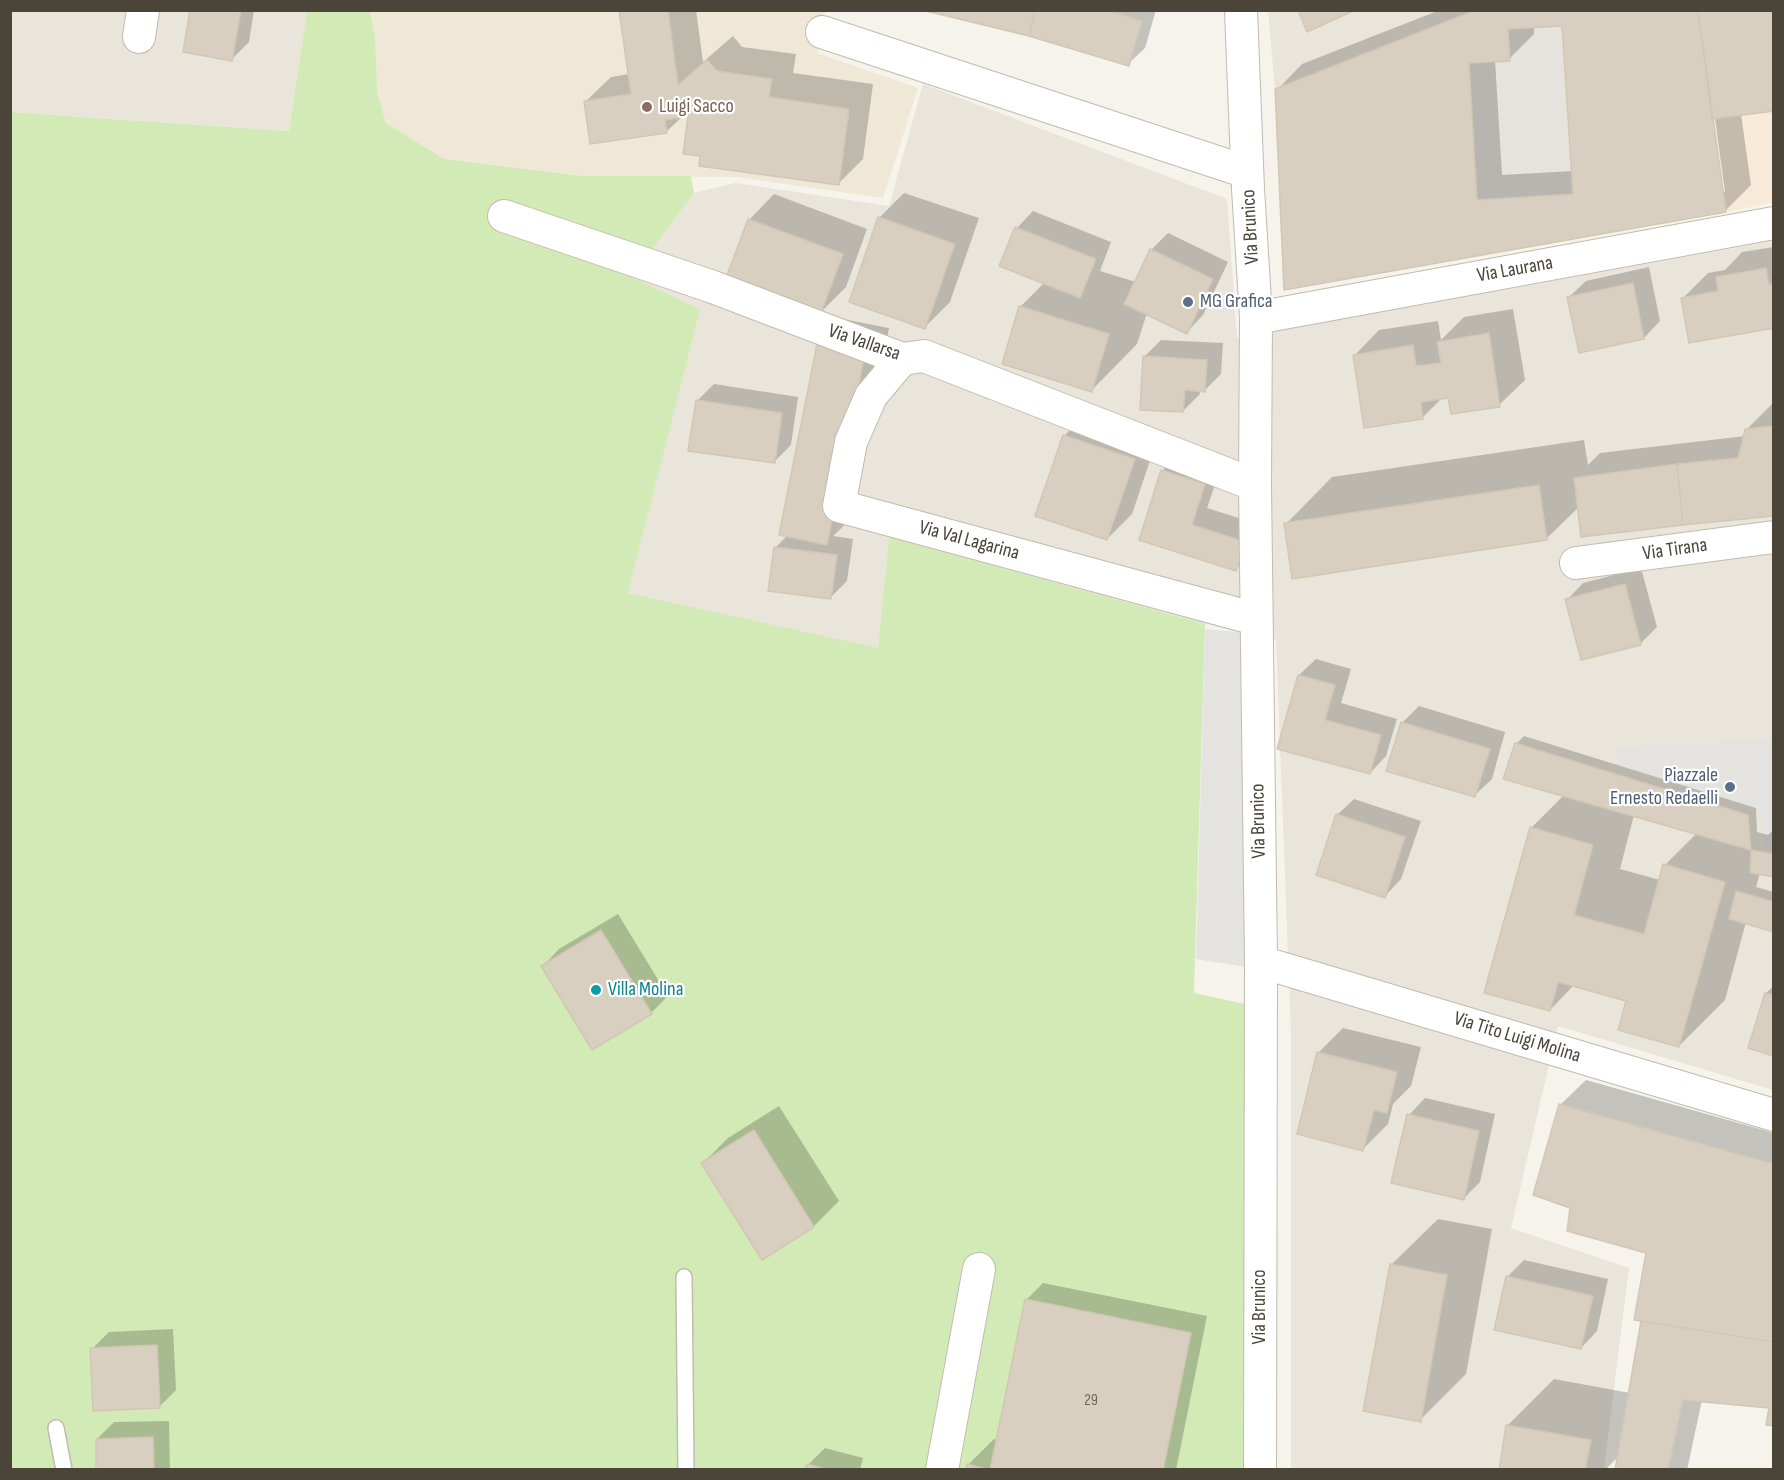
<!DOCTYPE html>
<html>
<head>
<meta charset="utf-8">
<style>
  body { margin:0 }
  #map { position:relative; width:1784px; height:1480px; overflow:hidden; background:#f6f3ec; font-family:"Sofia Sans Condensed",sans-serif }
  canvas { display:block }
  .frame { position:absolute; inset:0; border:12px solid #4b4439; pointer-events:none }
</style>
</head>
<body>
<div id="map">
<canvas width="1784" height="1480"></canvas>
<div class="frame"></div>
</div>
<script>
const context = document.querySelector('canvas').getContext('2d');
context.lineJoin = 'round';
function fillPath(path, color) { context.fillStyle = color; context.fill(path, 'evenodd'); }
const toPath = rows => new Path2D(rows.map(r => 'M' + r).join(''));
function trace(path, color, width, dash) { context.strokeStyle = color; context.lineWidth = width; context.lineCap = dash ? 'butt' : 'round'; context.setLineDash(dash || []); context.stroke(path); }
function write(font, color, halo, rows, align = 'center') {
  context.font = font + ' "Sofia Sans Condensed",sans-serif'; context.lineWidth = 4.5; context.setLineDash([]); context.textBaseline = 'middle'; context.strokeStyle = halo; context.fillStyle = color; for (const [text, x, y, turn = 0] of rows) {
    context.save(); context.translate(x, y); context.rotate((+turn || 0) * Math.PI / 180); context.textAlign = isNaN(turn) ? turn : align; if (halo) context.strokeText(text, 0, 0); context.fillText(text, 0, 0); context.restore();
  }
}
const residential = toPath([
  [1268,10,1476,11,1275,89],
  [10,11,307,11,289,131,11,112],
  [923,84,1227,199,1237,338,1773,241,1773,1090,1558,1026,1511,1228,1629,1268,1604,1469,1291,1469,1291,1034,1276,640,1205,624,889,537,878,654,627,593,700,309,630,277,694,193,735,183,889,206]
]);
const commercial = toPath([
  [1773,11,1773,202,1726,212,1712,119]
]);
const industrial = toPath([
  [1476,11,1698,11,1726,212,1284,290,1275,89]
]);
const education = toPath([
  [370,11,825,11,817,53,918,88,883,198,737,177,583,176,444,159,386,123,375,86,375,39]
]);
const green = toPath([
  [307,11,370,11,375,39,377,92,386,123,444,159,583,176,691,176,694,193,631,277,700,309,628,593,878,648,889,537,1205,624,1194,993,1254,1006,1254,1469,11,1469,10,112,289,131]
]);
const parking = toPath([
  [1205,629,1249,633,1246,967,1196,959],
  [1773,738,1773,848,1764,847,1757,808,1617,766,1616,748]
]);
const shadow = toPath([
  [191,10,254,10,249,42,232,59],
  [620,10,696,10,703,62,733,36,742,47,796,54,793,73,873,84,863,159,838,184,701,155,690,114,683,116,666,132,585,102,611,77,629,74],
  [929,10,1156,10,1145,48,1128,64,1029,35],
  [1440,10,1774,10,1741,114,1751,185,1726,210,1285,288,1277,90,1302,64],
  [1564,24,1573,171,1502,175,1495,60,1509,59,1534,34,1534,26],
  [1714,111,1725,192,1722,192,1711,112],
  [904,193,979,218,950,302,925,327,879,218],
  [774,194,867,229,846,287,821,312,749,220],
  [1033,211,1111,242,1100,271,1136,282,1151,250,1168,233,1228,262,1203,315,1187,332,1147,313,1137,344,1091,391,1004,363,1021,306,1045,282,1017,228],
  [1774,247,1774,326,1683,298,1708,273,1725,270,1742,252],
  [1649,267,1660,321,1644,338,1569,297,1586,281],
  [1513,309,1525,380,1499,405,1449,396,1443,397,1423,417,1354,356,1379,330,1438,321,1441,340,1464,317],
  [843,319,889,328,852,518,833,536,853,539,847,581,830,598,770,590,776,547,788,535,818,344],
  [1161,340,1223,343,1221,374,1205,390,1200,390,1200,394,1183,411,1144,357],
  [714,384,798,397,791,445,774,462,697,401],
  [1772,404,1774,404,1774,514,1579,507,1546,539,1286,524,1332,477,1584,440,1588,465,1600,453,1745,436,1746,430],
  [1089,411,1159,434,1132,514,1107,539,1064,436],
  [1179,454,1221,467,1207,508,1261,525,1253,552,1236,569,1141,539,1162,471],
  [1641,568,1657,627,1640,644,1567,600,1583,583],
  [1316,659,1351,669,1341,703,1397,719,1386,756,1370,773,1279,748,1299,675],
  [1419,706,1505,732,1492,779,1475,795,1402,723],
  [1524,736,1756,808,1757,832,1768,835,1774,829,1774,876,1760,873,1756,887,1774,892,1774,930,1746,922,1725,1000,1679,1046,1628,1000,1574,985,1550,1010,1531,828,1564,795,1516,744],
  [1634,815,1697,833,1665,865,1660,880,1620,869],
  [1354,799,1421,821,1401,879,1385,896,1337,815],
  [618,914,668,996,651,1013,543,966,559,949],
  [1774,986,1774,1054,1766,993],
  [1343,1028,1421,1047,1411,1086,1393,1104,1388,1124,1363,1149,1318,1053],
  [1586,1080,1774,1133,1774,1425,1771,1407,1702,1400,1687,1470,1616,1470,1619,1456,1605,1470,1500,1470,1508,1425,1554,1379,1630,1393,1643,1320,1647,1252,1572,1206,1560,1105],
  [1425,1098,1495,1114,1480,1182,1463,1199,1409,1115],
  [779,1106,839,1201,814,1226,703,1163,728,1138],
  [1438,1219,1492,1229,1466,1374,1420,1420,1391,1265],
  [1524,1260,1608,1279,1597,1331,1581,1348,1507,1277],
  [1043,1283,1207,1316,1176,1470,968,1470,969,1464,994,1439,998,1440,1026,1300],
  [173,1329,176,1390,159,1407,92,1349,109,1332],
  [169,1421,170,1470,98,1470,97,1439,114,1422],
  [825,1448,863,1458,860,1470,807,1470,808,1465]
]);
const building = toPath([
  [190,10,241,10,232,61,183,52,190,10],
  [619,10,668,10,678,85,707,60,717,71,772,79,769,97,849,109,839,185,699,166,700,156,683,154,688,116,665,120,667,133,590,144,584,101,631,94,619,10],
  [922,10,1035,10,1029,36,922,10],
  [1035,10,1106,10,1142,21,1129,66,1029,36,1035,10],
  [1298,10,1355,10,1307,32,1298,10],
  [1476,10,1698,10,1726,212,1284,290,1275,89,1476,10],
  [1562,26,1573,194,1477,200,1469,63,1510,61,1508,29,1562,26],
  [1698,10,1774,10,1774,111,1712,119,1698,10],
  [878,217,955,244,925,329,849,302,878,217],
  [748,219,843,254,821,313,726,278,748,219],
  [1015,227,1096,259,1080,298,999,266,1015,227],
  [1150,249,1213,279,1187,334,1124,304,1150,249],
  [1766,268,1769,285,1774,284,1774,328,1689,343,1681,298,1718,291,1716,277,1766,268],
  [1633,283,1644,339,1579,353,1567,297,1633,283],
  [1019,306,1109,334,1092,392,1002,364,1019,306],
  [1489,333,1500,407,1451,414,1448,398,1421,402,1423,419,1364,428,1353,355,1413,345,1416,366,1441,363,1437,342,1489,333],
  [817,344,865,353,827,545,779,535,817,344],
  [1143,356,1207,360,1205,392,1185,390,1183,412,1140,410,1143,356],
  [696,400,782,413,775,463,688,451,696,400],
  [1774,426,1774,516,1683,525,1677,464,1738,458,1745,429,1774,426],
  [1063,435,1135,459,1107,540,1035,516,1063,435],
  [1677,464,1683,525,1581,537,1574,478,1677,464],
  [1161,470,1205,484,1192,525,1246,542,1236,571,1139,540,1161,470],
  [1539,485,1547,540,1292,579,1284,523,1539,485],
  [774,547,837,555,831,599,768,591,774,547],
  [1625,584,1641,645,1581,660,1565,599,1625,584],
  [1298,675,1335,685,1325,720,1381,735,1370,774,1277,749,1298,675],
  [1401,722,1490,749,1475,797,1386,771,1401,722],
  [1515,743,1748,815,1751,850,1503,779,1515,743],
  [1336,814,1405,837,1385,898,1316,875,1336,814],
  [1530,827,1593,845,1574,915,1644,934,1663,864,1725,882,1679,1047,1618,1030,1626,1001,1558,982,1550,1011,1484,993,1530,827],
  [1751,850,1774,854,1774,877,1750,873,1751,850],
  [1736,891,1774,902,1774,932,1729,919,1736,891],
  [601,930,652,1014,592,1050,541,966,601,930],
  [1765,993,1774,995,1774,1056,1748,1048,1765,993],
  [1317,1052,1397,1072,1387,1113,1374,1110,1363,1151,1297,1134,1317,1052],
  [1559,1104,1774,1164,1774,1342,1634,1320,1646,1253,1567,1231,1570,1208,1533,1195,1559,1104],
  [1407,1114,1479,1131,1464,1200,1391,1183,1407,1114],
  [754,1130,814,1227,762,1260,701,1163,754,1130],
  [1390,1264,1447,1275,1421,1422,1363,1411,1390,1264],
  [1506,1276,1593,1296,1581,1349,1494,1330,1506,1276],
  [1025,1299,1191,1333,1163,1470,990,1470,1025,1299],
  [1641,1321,1774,1342,1774,1426,1766,1425,1769,1408,1683,1400,1668,1470,1615,1470,1641,1321],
  [157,1345,160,1408,93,1411,90,1348,157,1345],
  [1506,1425,1591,1440,1585,1470,1499,1470,1506,1425],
  [153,1437,154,1470,96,1470,96,1439,153,1437],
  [807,1464,828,1470,805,1470,807,1464],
  [967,1464,990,1470,966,1470,967,1464]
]);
const lane = toPath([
  [684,1277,686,1470],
  [56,1428,64,1470]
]);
const street = toPath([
  [1241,10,1248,189,1256,318,1255,485,1261,962,1260,1470],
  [822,32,1247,172],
  [139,37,143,10],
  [504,216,713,287,902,359,924,356,1255,485],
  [1256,318,1774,223],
  [902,359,871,396,851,442,839,506,1256,619],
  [1576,563,1774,537],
  [1261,962,1774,1115],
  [942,1470,979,1269]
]);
const markers = [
  [647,107,6,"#8d6e63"],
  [1188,302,6,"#5c6f8a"],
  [1730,787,6,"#5c6f8a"],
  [596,990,6,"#0f9aa8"]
];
const numberNames = [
  ["29",1091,1401]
];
const educationNames = [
  ["Luigi Sacco",659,107]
];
const streetNames = [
  ["Via Brunico",1251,227,-93],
  ["Via Laurana",1515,270,-10],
  ["Via Vallarsa",864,343,19],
  ["Via Val Lagarina",969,541,15],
  ["Via Tirana",1675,550,-8],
  ["Via Brunico",1259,821,-91],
  ["Via Tito Luigi Molina",1517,1038,17],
  ["Via Brunico",1260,1307,-90]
];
const serviceNames = [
  ["MG Grafica",1200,302],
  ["Piazzale",1718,776,"right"],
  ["Ernesto Redaelli",1718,799,"right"]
];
const cultureNames = [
  ["Villa Molina",608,990]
];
fillPath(residential, '#eae5da');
fillPath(commercial, '#f7ead8');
fillPath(industrial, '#e6e2dd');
fillPath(education, '#efe8d6');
fillPath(green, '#d2eab5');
fillPath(parking, '#e5e3e0');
fillPath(shadow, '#0003');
fillPath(building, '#d8cfc1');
trace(building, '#d3c7b4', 1.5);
trace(lane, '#c2bbae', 18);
trace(street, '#c2bbae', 34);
trace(lane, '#fff', 15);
trace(street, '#fff', 32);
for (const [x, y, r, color] of markers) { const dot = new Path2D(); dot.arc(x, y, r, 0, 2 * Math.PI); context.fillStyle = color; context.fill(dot); trace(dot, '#fff', 2); }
write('16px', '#6e675b', null, numberNames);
write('20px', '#785e54', '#fff', educationNames, 'left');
write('20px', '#4b4439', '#fff', streetNames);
write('20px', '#4e5e75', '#fff', serviceNames, 'left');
write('20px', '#0d838f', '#fff', cultureNames, 'left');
</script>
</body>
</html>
